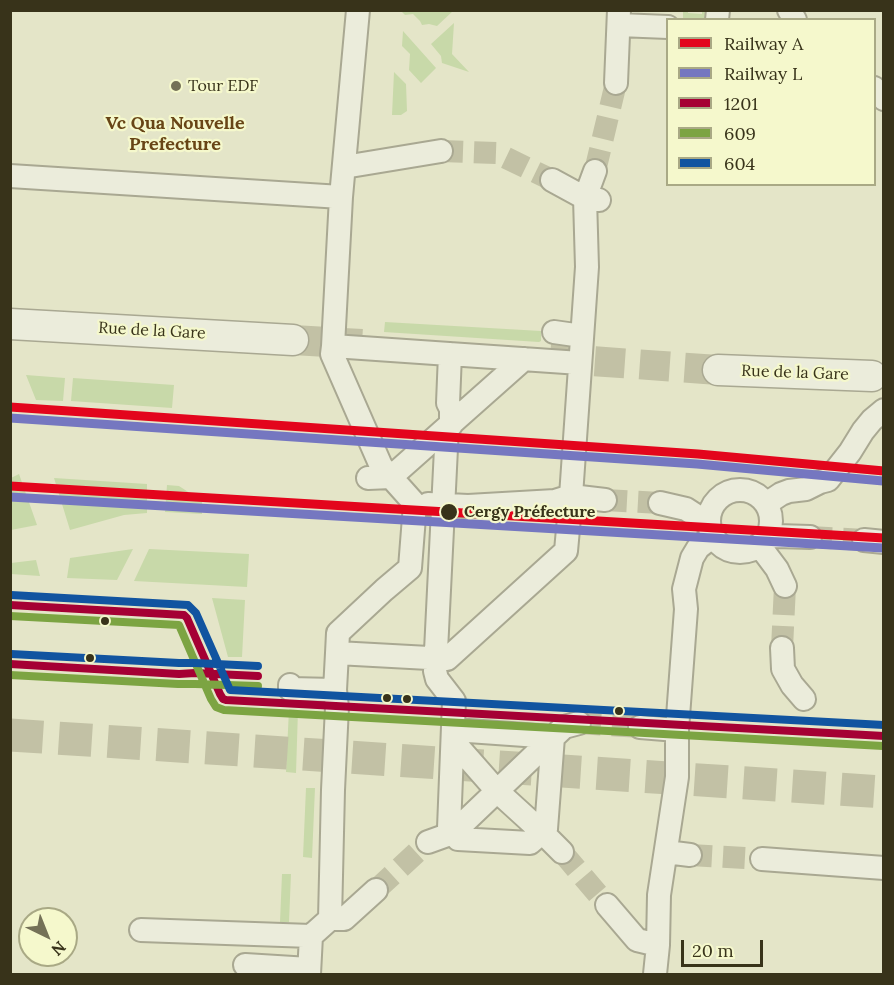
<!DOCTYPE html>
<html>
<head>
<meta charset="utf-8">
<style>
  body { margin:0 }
  #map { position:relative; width:894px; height:985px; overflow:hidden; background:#e4e5c8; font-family:Lora,serif }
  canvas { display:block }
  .frame { position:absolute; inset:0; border:12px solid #38331a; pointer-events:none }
  .legend { position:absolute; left:666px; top:18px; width:210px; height:168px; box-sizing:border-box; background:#f5f8cc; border:2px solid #a9a985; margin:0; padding:8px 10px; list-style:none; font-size:18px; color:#38331a }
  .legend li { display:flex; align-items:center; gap:12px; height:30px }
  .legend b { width:30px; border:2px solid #a9a985 }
  .north { position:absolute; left:18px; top:907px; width:60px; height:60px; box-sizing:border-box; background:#f5f8cc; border:2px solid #a9a985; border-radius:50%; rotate:137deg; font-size:16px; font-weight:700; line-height:24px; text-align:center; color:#38331a }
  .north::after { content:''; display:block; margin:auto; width:21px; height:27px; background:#747157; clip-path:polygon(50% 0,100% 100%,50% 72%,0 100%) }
  .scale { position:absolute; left:681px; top:940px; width:82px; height:27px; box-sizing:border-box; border:3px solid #38331a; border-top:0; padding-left:8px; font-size:18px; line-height:21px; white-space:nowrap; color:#38331a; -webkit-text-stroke:4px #f5f8cc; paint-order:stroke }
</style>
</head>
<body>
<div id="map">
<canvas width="894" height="985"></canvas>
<div class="frame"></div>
<ul class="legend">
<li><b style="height:8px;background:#e3051c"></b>Railway A</li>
<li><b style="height:8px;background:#7577c0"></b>Railway L</li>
<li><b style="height:8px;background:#a50034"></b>1201</li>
<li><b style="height:8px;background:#7ca442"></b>609</li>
<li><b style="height:8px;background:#1154a0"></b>604</li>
</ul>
<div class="north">N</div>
<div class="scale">20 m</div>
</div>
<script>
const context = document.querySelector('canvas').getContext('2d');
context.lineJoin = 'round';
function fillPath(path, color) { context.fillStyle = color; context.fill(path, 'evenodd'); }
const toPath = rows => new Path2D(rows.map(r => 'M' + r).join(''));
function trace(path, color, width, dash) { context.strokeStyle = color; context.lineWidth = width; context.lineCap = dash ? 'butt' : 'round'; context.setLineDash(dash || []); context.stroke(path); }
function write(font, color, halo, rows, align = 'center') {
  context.font = font + ' Lora,serif'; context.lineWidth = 4.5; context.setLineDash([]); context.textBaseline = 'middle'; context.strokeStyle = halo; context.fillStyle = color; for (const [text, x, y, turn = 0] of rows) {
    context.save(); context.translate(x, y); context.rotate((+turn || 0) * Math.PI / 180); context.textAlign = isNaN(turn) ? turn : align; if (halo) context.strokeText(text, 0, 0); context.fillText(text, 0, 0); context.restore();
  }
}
const green = toPath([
  [401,11,453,11,437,26,429,24,422,25,420,21,413,14,405,15],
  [683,11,688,11,688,13,702,14,702,11,707,11,706,19,683,20],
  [454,23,452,54,469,72,442,63,441,56,431,44],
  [403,31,436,68,421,83,409,70,410,54,402,46],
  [394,72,406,84,407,111,401,115,392,115],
  [385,322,541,331,541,341,539,342,384,332],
  [26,375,65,378,63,401,36,400],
  [73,378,174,385,172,408,71,401],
  [19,474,37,525,11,530,11,478],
  [54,478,147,484,147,513,124,515,70,530],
  [167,485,179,486,202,501,202,514,165,512],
  [133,549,117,580,67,578,70,558],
  [149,549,249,554,247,587,134,581],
  [36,560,40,576,11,574,11,563],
  [212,598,245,600,242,657,228,657],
  [289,709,298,710,296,773,286,772],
  [306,788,315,788,312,858,303,857],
  [282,874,291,874,289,922,280,922]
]);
const pedestrianTunnel = toPath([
  [441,151,496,153,552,180],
  [595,171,616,83],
  [605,500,660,503],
  [810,537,864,540],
  [782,648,785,586],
  [579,723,640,727],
  [562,852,607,905],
  [690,855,762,859],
  [376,890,428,842]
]);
const minorTunnel = toPath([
  [293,340,362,344],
  [550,358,718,370]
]);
const secondaryTunnel = toPath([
  [10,735,884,792]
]);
const pedestrian = toPath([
  [358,10,341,197,333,346,580,363],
  [789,10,795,20],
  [717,20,718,10],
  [619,25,668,27],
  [616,83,619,10],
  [874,88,884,99],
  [344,167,441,151],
  [10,176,341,197],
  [552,180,585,198,599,200],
  [554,332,582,336],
  [333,346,332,354,381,466,415,504,410,568,384,590,338,633,337,653],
  [450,354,448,403,451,409,451,425],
  [447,428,435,671,437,679,454,701,449,828,458,839,530,843,546,829,553,737,454,730],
  [368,478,391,477,524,359],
  '709 521a31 31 0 1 1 62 0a31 31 0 1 1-62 0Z',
  [660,503,686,509,706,522,709,522],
  [428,504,468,506,555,501,571,496,605,500],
  [766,504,781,494,789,491,806,489,820,482,828,480,850,452,863,431,872,420,884,410],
  [767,537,777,536,810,537],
  [864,540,884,542],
  [759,545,777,569,785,586],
  [782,648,783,669,792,685,804,699],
  [290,685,290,689,335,690],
  [640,727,677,730],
  [453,741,497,791,542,832,562,852],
  [428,842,453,833,564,727,579,723],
  [666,852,690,855],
  [762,859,884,868],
  [607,905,637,940,658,945],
  [330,919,344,919,376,890],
  [141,930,311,936],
  [245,965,309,969],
  [309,974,311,936,330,919,333,790,337,707,335,690,337,653,447,659,566,551,571,496,587,267,585,198,595,171],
  [655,974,658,945,659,895,677,777,677,730,686,609,684,589,692,558,698,548,713,536]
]);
const minor = toPath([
  [10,324,293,340],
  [718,370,872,376]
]);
const bus1 = toPath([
  [10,605,184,615,187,618,220,694,223,699,226,700,884,736],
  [10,664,179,674,195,673,258,676]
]);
const bus2 = toPath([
  [10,616,179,625,211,699,216,707,224,710,883,746],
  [10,675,178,684,195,684,258,686]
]);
const bus3 = toPath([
  [11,595,188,605,196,613,230,690,884,725],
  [11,654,179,663,195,663,258,666]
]);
const rail1 = toPath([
  [10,407,698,454,884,471],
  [10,486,884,538]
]);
const rail2 = toPath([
  [10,418,697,464,883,481],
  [10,497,883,548]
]);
const markers = [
  [176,86,6,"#747157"],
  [449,512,9,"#38331a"],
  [105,621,5,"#38331a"],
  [90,658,5,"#38331a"],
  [387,698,5,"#38331a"],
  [407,699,5,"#38331a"],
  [619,711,5,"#38331a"]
];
const poiNames = [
  ["Tour EDF",188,86]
];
const streetNames = [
  ["Rue de la Gare",152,331,3],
  ["Rue de la Gare",795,373,2]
];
const stopNames = [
  ["Cergy Préfecture",464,512]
];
const neighbourhoodNames = [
  ["Vc Qua Nouvelle",175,124],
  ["Prefecture",175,145]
];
fillPath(green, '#c8d9a9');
trace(pedestrianTunnel, '#c2c1a5', 22, [22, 11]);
trace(minorTunnel, '#c2c1a5', 30, [30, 15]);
trace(secondaryTunnel, '#c2c1a5', 33, [33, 16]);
trace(pedestrian, '#a9a892', 26);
trace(minor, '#a9a892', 33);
trace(pedestrian, '#ebecdb', 22);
trace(minor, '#ebecdb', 30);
trace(bus1, '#a50034', 8);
trace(bus2, '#7ca442', 8);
trace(bus3, '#1154a0', 8);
trace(rail1, '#e3051c', 9);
trace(rail2, '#7577c0', 9);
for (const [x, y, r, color] of markers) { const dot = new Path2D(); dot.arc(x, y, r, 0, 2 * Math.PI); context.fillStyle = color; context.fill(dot); trace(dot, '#f5f8cc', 2); }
write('16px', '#38331a', '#f5f8cc', poiNames, 'left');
write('16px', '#38331a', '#f5f8cc', streetNames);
write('bold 16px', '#38331a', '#f5f8cc', stopNames, 'left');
write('bold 18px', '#684516', '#f5f8cc', neighbourhoodNames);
</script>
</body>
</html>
